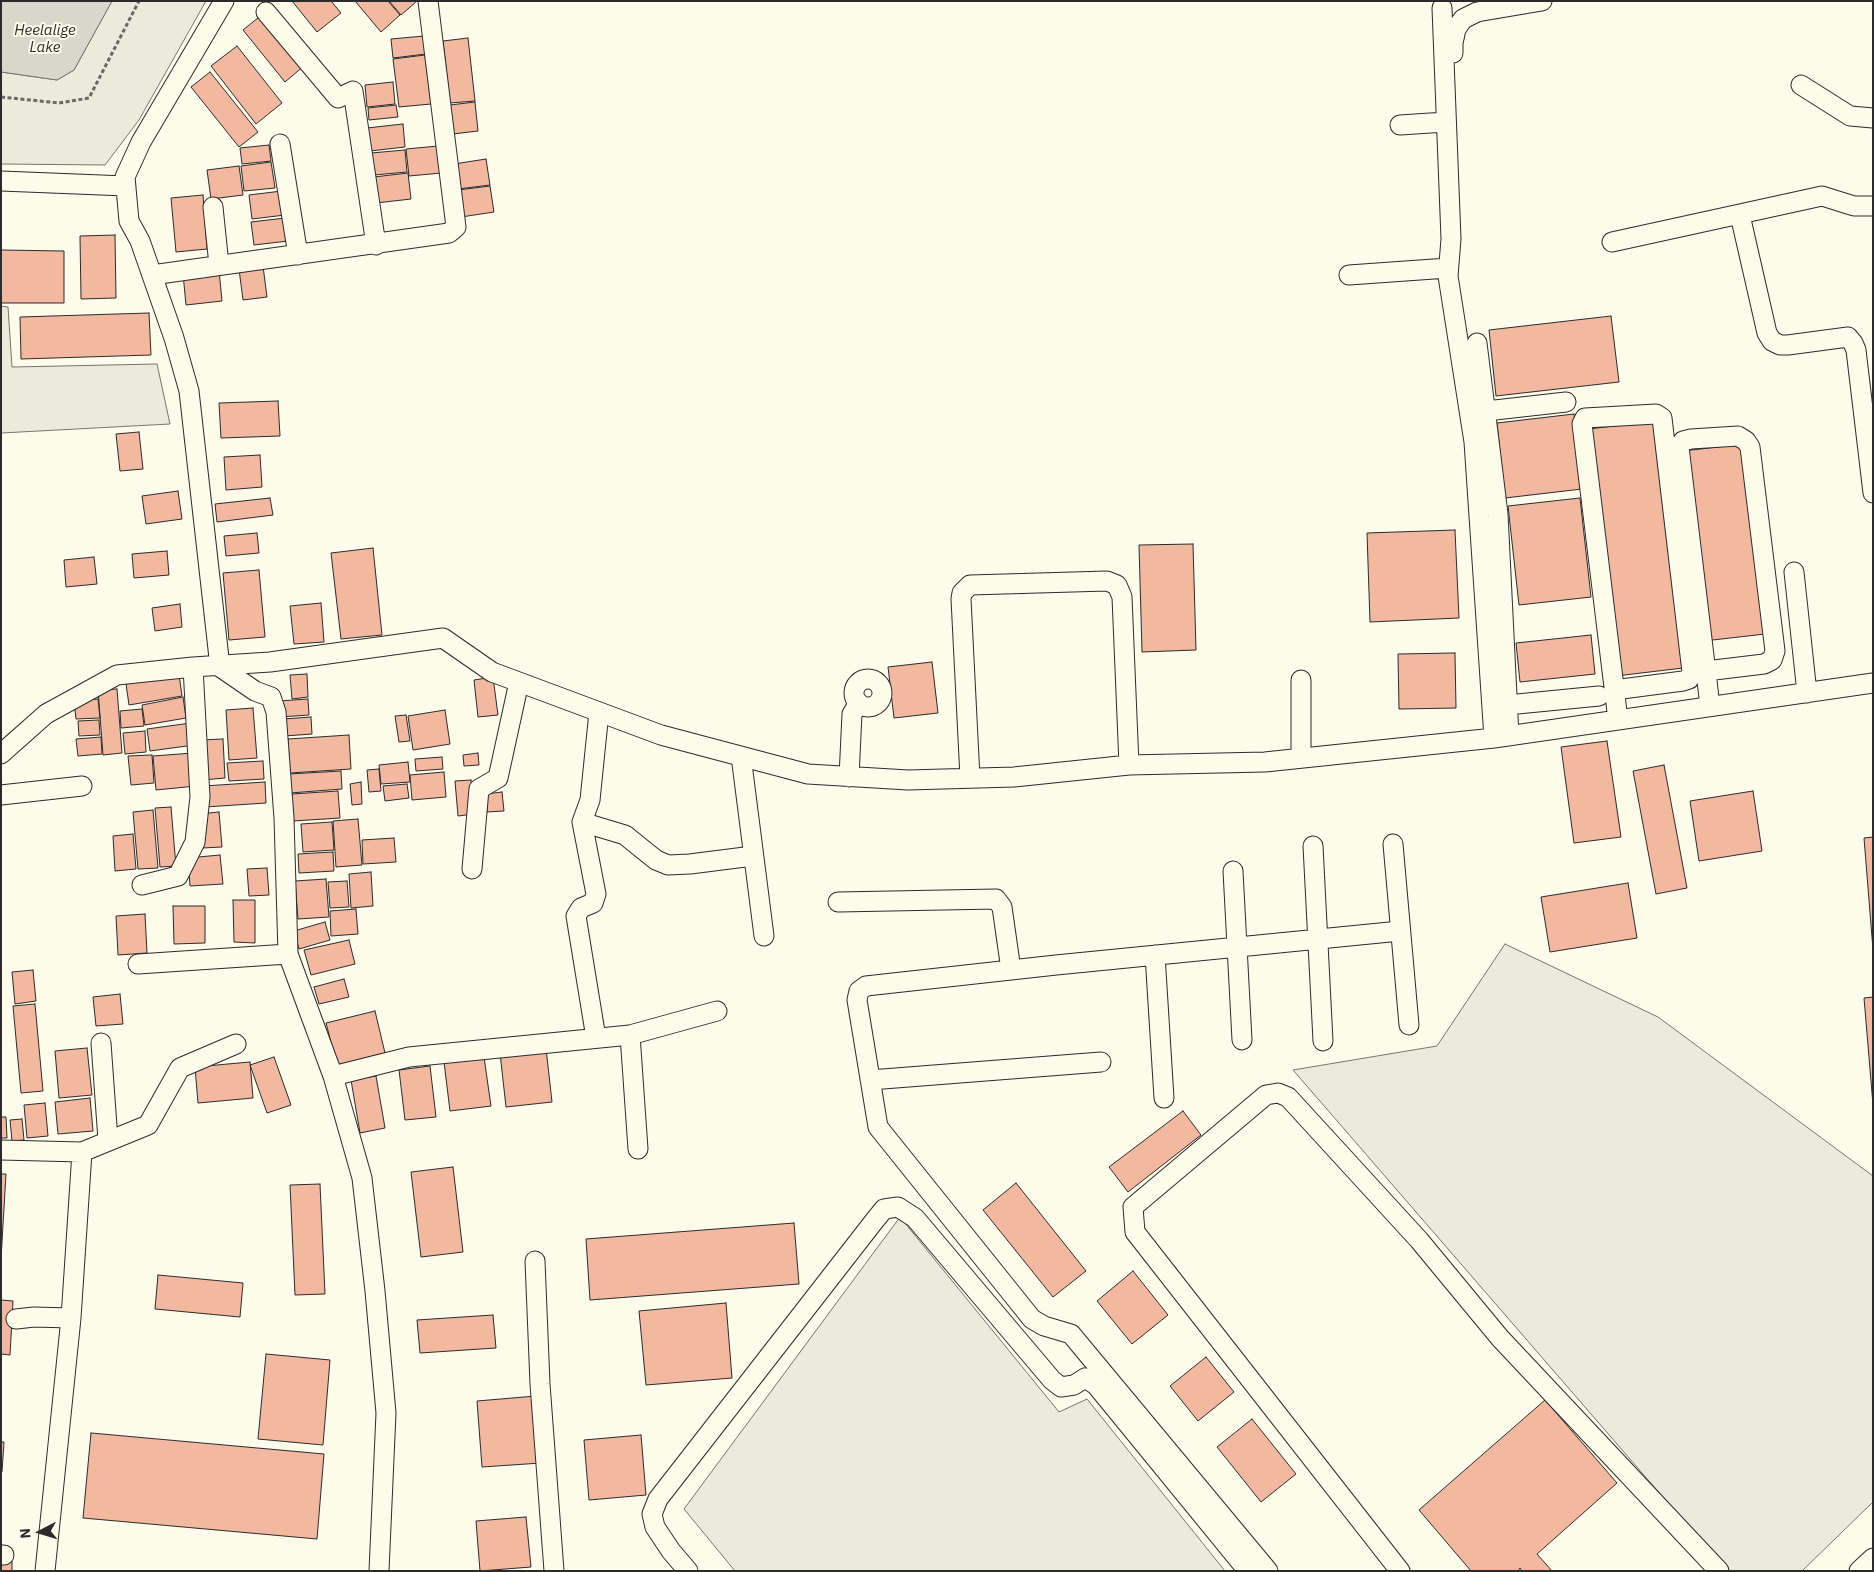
<!DOCTYPE html>
<html>
<head>
<meta charset="utf-8">
<style>
  body { margin:0 }
  #map { position:relative; width:1874px; height:1572px; overflow:hidden; background:#fdfbea; font-family:"IBM Plex Sans",sans-serif }
  canvas { display:block }
  .frame { position:absolute; inset:0; border:2px solid #2b2b2b; pointer-events:none }
  .north { position:absolute; left:15px; top:1507px; width:50px; height:50px; -webkit-text-stroke:4px #fdfbea; paint-order:stroke; rotate:265deg; font-size:14px; font-weight:700; line-height:20px; text-align:center; color:#2b2b2b }
  .north::after { content:''; display:block; margin:auto; width:18px; height:22px; background:#2b2b2b; clip-path:polygon(50% 0,100% 100%,50% 72%,0 100%) }
</style>
</head>
<body>
<div id="map">
<canvas width="1874" height="1572"></canvas>
<div class="frame"></div>
<div class="north">N</div>
</div>
<script>
const context = document.querySelector('canvas').getContext('2d');
context.lineJoin = 'round';
function fillPath(path, color) { context.fillStyle = color; context.fill(path, 'evenodd'); }
const toPath = rows => new Path2D(rows.map(r => 'M' + r).join(''));
function trace(path, color, width, dash) { context.strokeStyle = color; context.lineWidth = width; context.lineCap = dash ? 'butt' : 'round'; context.setLineDash(dash || []); context.stroke(path); }
function write(font, color, halo, rows, align = 'center') {
  context.font = font + ' "IBM Plex Sans",sans-serif'; context.lineWidth = 4; context.setLineDash([]); context.textBaseline = 'middle'; context.strokeStyle = halo; context.fillStyle = color; for (const [text, x, y, turn = 0] of rows) {
    context.save(); context.translate(x, y); context.rotate((+turn || 0) * Math.PI / 180); context.textAlign = isNaN(turn) ? turn : align; if (halo) context.strokeText(text, 0, 0); context.fillText(text, 0, 0); context.restore();
  }
}
const green = toPath([
  [112,1,206,1,139,120,105,165,1,164,1,72,57,80,74,70,112,1],
  [1,306,8,307,12,367,157,364,170,424,1,433,1,306],
  [1505,944,1658,1017,1873,1176,1873,1502,1802,1571,1727,1571,1293,1070,1437,1046,1505,944],
  [900,1217,1059,1412,1087,1399,1225,1571,735,1571,684,1509,900,1217]
]);
const water = toPath([
  [1,1,112,1,74,70,57,80,1,72,1,1]
]);
const building = toPath([
  [292,1,331,1,341,13,317,32,292,1],
  [355,1,388,1,400,15,381,32,355,1],
  [389,1,417,1,401,15,389,1],
  [264,13,305,65,285,82,243,30,264,13],
  [424,36,426,54,393,58,391,39,424,36],
  [468,38,475,101,450,103,443,41,468,38],
  [237,46,282,103,256,124,211,66,237,46],
  [425,55,431,104,399,107,393,59,425,55],
  [210,72,258,132,239,147,191,87,210,72],
  [393,82,395,104,367,107,365,85,393,82],
  [475,102,478,131,453,134,450,105,475,102],
  [396,105,398,117,369,120,368,108,396,105],
  [403,124,405,147,370,151,367,128,403,124],
  [269,145,271,161,242,164,240,148,269,145],
  [438,146,441,173,409,176,406,149,438,146],
  [405,150,407,172,374,175,371,153,405,150],
  [486,159,490,185,458,189,454,164,486,159],
  [271,162,275,188,244,191,241,166,271,162],
  [239,166,243,195,211,199,207,170,239,166],
  [408,173,411,199,376,203,374,177,408,173],
  [490,186,494,212,461,217,458,190,490,186],
  [282,191,285,215,252,219,249,195,282,191],
  [203,195,207,249,176,252,171,198,203,195],
  [285,218,288,241,254,245,251,222,285,218],
  [115,235,116,298,81,299,80,236,115,235],
  [1,250,64,251,64,303,1,303,1,250],
  [263,266,267,297,243,300,239,269,263,266],
  [219,270,222,301,186,305,183,274,219,270],
  [149,313,151,355,21,359,20,317,149,313],
  [1611,316,1619,382,1496,396,1489,330,1611,316],
  [278,401,280,436,221,438,219,403,278,401],
  [1574,414,1582,489,1505,498,1497,423,1574,414],
  [1655,421,1683,668,1616,676,1589,429,1655,421],
  [139,432,143,469,120,471,116,434,139,432],
  [1744,444,1765,634,1704,641,1683,451,1744,444],
  [260,455,262,487,226,490,224,457,260,455],
  [178,491,182,519,146,524,142,496,178,491],
  [270,498,273,515,217,522,215,504,270,498],
  [1580,498,1591,597,1519,605,1508,506,1580,498],
  [1455,530,1459,618,1370,622,1367,533,1455,530],
  [257,533,259,553,226,556,224,536,257,533],
  [1193,544,1196,650,1142,652,1139,545,1193,544],
  [373,548,382,635,341,639,331,553,373,548],
  [167,551,169,575,134,578,132,554,167,551],
  [94,557,97,584,66,587,64,560,94,557],
  [259,570,265,637,229,640,223,573,259,570],
  [321,603,324,642,294,644,290,606,321,603],
  [180,604,182,627,155,631,152,608,180,604],
  [1591,635,1595,674,1520,682,1516,643,1591,635],
  [1455,653,1456,708,1399,709,1398,654,1455,653],
  [932,662,938,713,894,718,888,667,932,662],
  [179,674,182,696,129,705,126,684,179,674],
  [307,674,308,697,292,699,290,675,307,674],
  [493,677,498,715,478,717,474,680,493,677],
  [117,689,122,753,103,755,98,690,117,689],
  [183,697,186,718,145,725,142,705,183,697],
  [98,699,100,718,76,719,74,701,98,699],
  [308,699,309,715,280,717,279,701,308,699],
  [253,708,257,758,229,760,226,710,253,708],
  [142,709,144,726,121,728,120,711,142,709],
  [445,710,450,744,413,750,408,716,445,710],
  [406,715,410,741,399,742,395,716,406,715],
  [311,717,312,734,284,736,283,719,311,717],
  [99,720,100,735,79,736,78,721,99,720],
  [191,723,194,745,150,751,147,729,191,723],
  [145,731,146,752,125,754,123,733,145,731],
  [349,735,351,769,290,773,288,739,349,735],
  [101,737,102,754,78,756,76,739,101,737],
  [223,739,225,778,202,780,200,740,223,739],
  [1607,741,1621,837,1574,843,1561,747,1607,741],
  [193,753,196,786,156,790,153,756,193,753],
  [478,753,479,765,464,766,463,755,478,753],
  [152,755,154,783,131,785,128,756,152,755],
  [442,757,443,769,416,771,415,759,442,757],
  [263,761,264,779,229,781,227,763,263,761],
  [408,762,410,782,381,784,379,765,408,762],
  [1664,765,1687,888,1656,894,1633,771,1664,765],
  [379,769,381,791,369,792,367,770,379,769],
  [341,771,342,789,290,793,289,774,341,771],
  [444,772,446,797,412,800,410,775,444,772],
  [471,780,474,814,458,816,455,781,471,780],
  [265,782,266,803,205,807,204,786,265,782],
  [361,782,362,804,352,805,350,784,361,782],
  [407,784,409,798,385,801,383,786,407,784],
  [338,791,340,818,293,821,292,794,338,791],
  [1753,791,1762,851,1699,861,1690,801,1753,791],
  [502,792,504,811,487,812,486,794,502,792],
  [171,807,176,866,160,867,155,808,171,807],
  [153,810,158,868,138,869,133,812,153,810],
  [219,812,222,847,202,848,199,814,219,812],
  [358,819,362,865,336,867,333,821,358,819],
  [332,822,334,850,303,852,301,824,332,822],
  [133,834,136,869,115,871,113,836,133,834],
  [1873,837,1873,950,1864,838,1873,837],
  [394,838,396,862,363,864,362,840,394,838],
  [333,852,334,871,299,873,298,854,333,852],
  [220,855,223,884,190,886,188,858,220,855],
  [267,868,269,895,249,896,247,869,267,868],
  [371,872,373,906,351,908,349,874,371,872],
  [326,879,329,917,298,919,295,881,326,879],
  [347,881,349,907,330,908,328,882,347,881],
  [1628,883,1637,938,1550,952,1541,897,1628,883],
  [233,900,255,900,255,943,234,942,233,900],
  [173,906,205,906,205,943,174,944,173,906],
  [356,909,358,934,331,936,330,911,356,909],
  [145,914,147,953,118,955,116,916,145,914],
  [325,922,330,940,299,949,294,931,325,922],
  [349,940,355,964,311,975,304,950,349,940],
  [33,970,36,1001,15,1004,12,972,33,970],
  [344,979,349,997,319,1004,314,987,344,979],
  [120,994,123,1024,96,1026,93,997,120,994],
  [1873,997,1873,1105,1864,998,1873,997],
  [35,1004,43,1091,21,1093,13,1006,35,1004],
  [375,1011,385,1053,337,1065,326,1023,375,1011],
  [87,1048,92,1095,59,1098,55,1051,87,1048],
  [546,1048,552,1102,506,1107,500,1053,546,1048],
  [274,1057,291,1105,267,1113,250,1065,274,1057],
  [484,1057,491,1106,450,1111,444,1062,484,1057],
  [250,1062,253,1098,198,1103,195,1067,250,1062],
  [430,1066,436,1117,405,1120,399,1070,430,1066],
  [376,1076,385,1128,360,1133,351,1080,376,1076],
  [90,1098,93,1131,58,1134,55,1102,90,1098],
  [45,1103,48,1136,27,1138,24,1105,45,1103],
  [1183,1111,1201,1135,1128,1192,1109,1167,1183,1111],
  [1,1117,6,1117,7,1138,1,1138,1,1117],
  [22,1119,24,1140,12,1141,10,1120,22,1119],
  [453,1167,463,1252,421,1257,411,1172,453,1167],
  [1,1174,6,1174,1,1259,1,1174],
  [1016,1183,1086,1271,1053,1297,983,1210,1016,1183],
  [320,1184,325,1294,295,1295,290,1185,320,1184],
  [794,1223,799,1284,590,1300,586,1239,794,1223],
  [1133,1271,1168,1315,1132,1344,1097,1301,1133,1271],
  [158,1275,243,1283,240,1317,155,1309,158,1275],
  [1,1300,13,1301,10,1355,1,1354,1,1300],
  [726,1303,732,1378,646,1385,639,1311,726,1303],
  [493,1315,496,1348,420,1353,417,1320,493,1315],
  [266,1354,330,1360,323,1445,258,1439,266,1354],
  [1206,1357,1234,1392,1198,1421,1170,1386,1206,1357],
  [536,1396,541,1463,482,1467,477,1401,536,1396],
  [1545,1400,1617,1483,1537,1554,1552,1571,1522,1571,1520,1568,1518,1571,1471,1571,1419,1510,1545,1400],
  [1252,1419,1296,1474,1261,1502,1217,1447,1252,1419],
  [91,1433,324,1454,317,1539,83,1518,91,1433],
  [641,1435,646,1495,589,1500,584,1440,641,1435],
  [1,1442,4,1442,2,1472,1,1472,1,1442],
  [526,1517,531,1567,480,1571,476,1521,526,1517],
  [1,1559,12,1559,12,1571,1,1571,1,1559]
]);
const path = toPath([
  [1,97,59,103,89,98,139,1]
]);
const minor = toPath([
  [224,1,141,142,125,177,129,221,140,241,174,338,189,391,220,667,255,691,271,697,276,712,284,818,288,954,333,1076,362,1178,375,1291,386,1413,379,1571],
  [1442,8,1451,239,1448,276,1474,442,1494,738],
  [266,12,338,98,353,91,376,245],
  [1453,53,1453,43,1456,29,1463,19,1477,12,1542,1],
  [1801,85,1850,116,1873,118],
  [1400,125,1446,122],
  [280,144,298,255],
  [1,181,126,186],
  [213,207,219,265],
  [1740,215,1767,333,1772,341,1780,345,1788,345,1848,337,1853,343,1856,350,1873,493],
  [1612,242,1822,196,1854,206,1873,206],
  [152,275,449,233,456,227,428,1],
  [1349,275,1448,268],
  [1477,343,1498,514,1509,736],
  [1486,411,1566,402],
  [1794,572,1807,693],
  [1706,671,1764,664,1772,660,1775,651,1750,447,1746,441,1738,436,1691,439,1683,441,1679,447,1710,706],
  '854 693a14 14 0 1 1 28 0a14 14 0 1 1-28 0Z',
  [1301,680,1301,758],
  [1614,690,1683,681,1689,679,1692,672,1662,418,1656,414,1585,418,1582,424,1618,720],
  [1507,705,1599,696],
  [1,754,46,714,117,675,193,667,270,662,443,638,492,672,661,735,808,774,908,780,1014,777,1129,765,1265,762,1494,738,1873,683],
  [741,756,764,936],
  [849,777,852,714,859,703],
  [970,778,961,599,962,593,970,585,1107,581,1117,585,1122,597,1129,765],
  [1,795,82,786],
  [582,822,625,835,656,860,668,865,690,864,753,856],
  [1393,844,1409,1025],
  [1313,846,1323,1041],
  [472,869,479,789,498,778,519,682],
  [1233,871,1242,1040],
  [142,885,178,876,195,842,200,797,193,667],
  [838,902,996,899,1002,907,1011,970],
  [1155,955,1164,1098],
  [138,964,288,954],
  [630,1035,638,1149],
  [596,1038,576,916,581,908,593,903,596,894,582,822,590,800,599,712],
  [101,1043,108,1140],
  [333,1076,409,1057,630,1035,717,1011],
  [870,1080,1101,1062],
  [1,1150,82,1152,148,1125,180,1068,236,1044],
  [535,1261,540,1384,554,1571],
  [16,1319,34,1317,71,1318],
  [1,1555,4,1555],
  [45,1571,71,1318,82,1152],
  [688,1571,671,1551,655,1527,652,1514,658,1499,875,1220,884,1209,898,1207,915,1218,1052,1380,1061,1387,1074,1385,1085,1378,1096,1385,1248,1571],
  [1268,1571,1071,1334,1044,1326,1032,1319,878,1127,857,1000,859,991,866,986,1056,965,1400,931],
  [1400,1571,1135,1232,1133,1207,1266,1095,1278,1093,1288,1097,1419,1240,1500,1338,1719,1571],
  [1859,1571,1873,1558]
]);
const waterNames = [
  ["Heelalige",45,31],
  ["Lake",45,48]
];
fillPath(green, '#ecebdb');
trace(green, '#74746e', 1);
fillPath(water, '#d8d7c9');
trace(water, '#74746e', 1);
fillPath(building, '#f2b8a0');
trace(building, '#2b2b2b', 1);
trace(minor, '#2b2b2b', 21);
trace(path, '#6a6964', 3, [4, 2.5]);
trace(minor, '#fdfbea', 19);
write('italic 15px', '#2b2b2b', '#fdfbea', waterNames);
</script>
</body>
</html>
